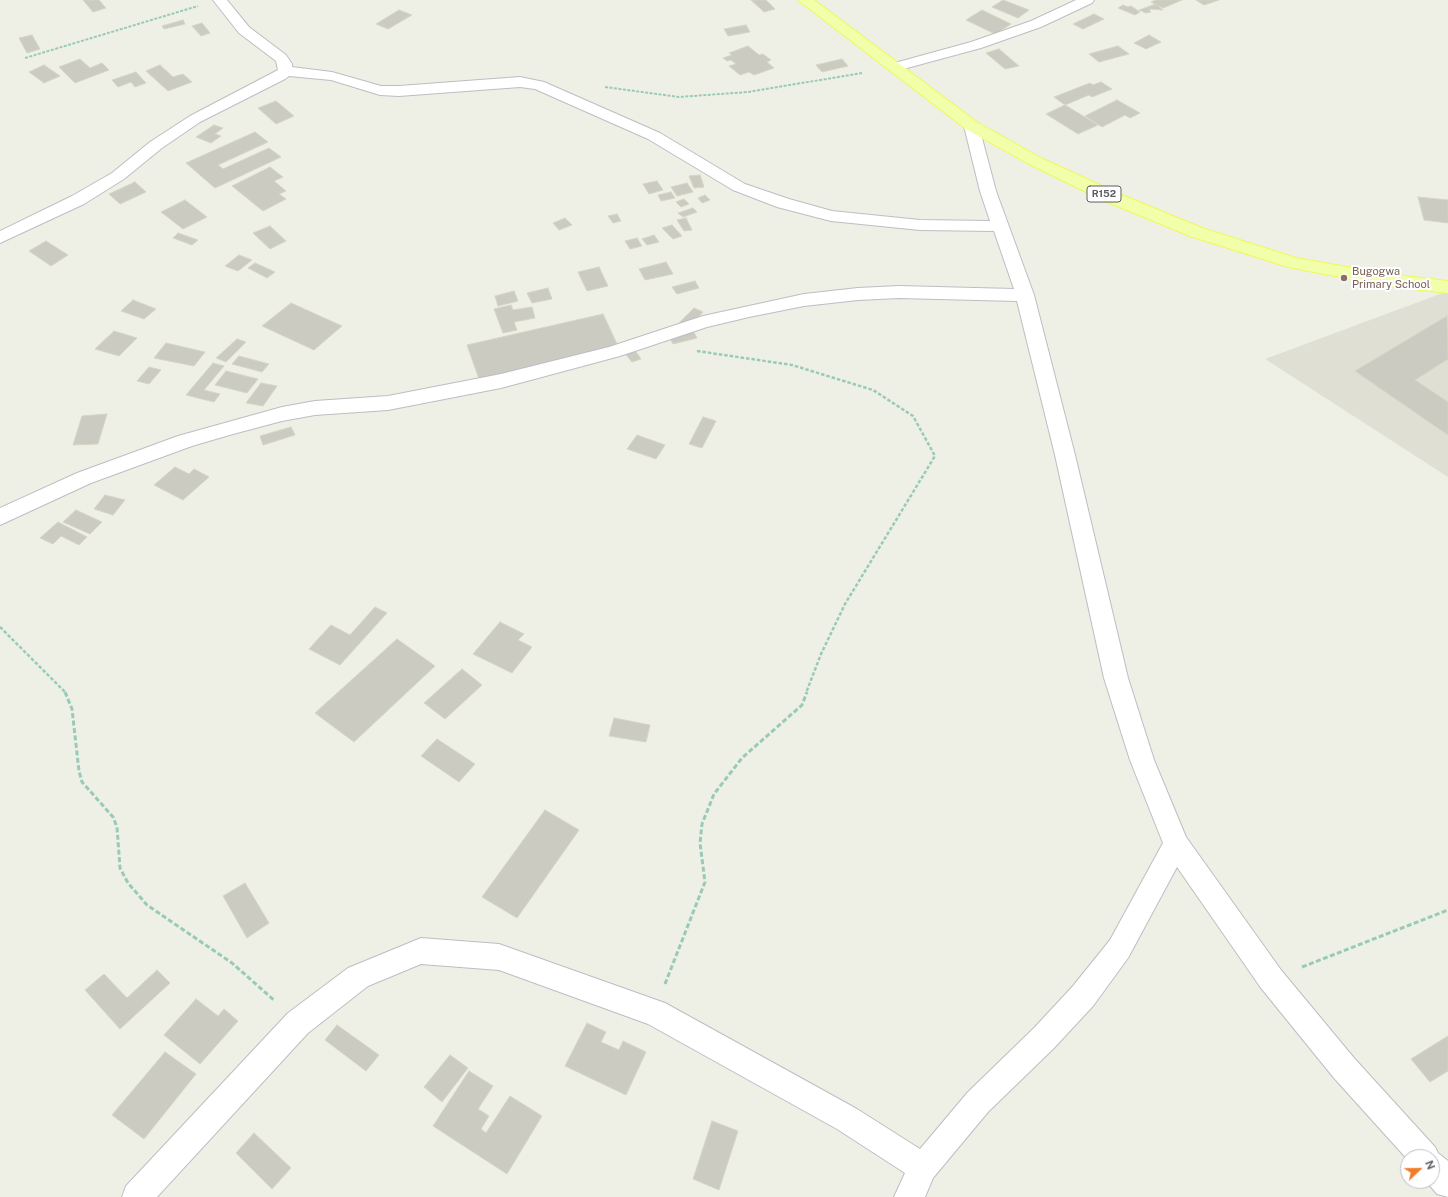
<!DOCTYPE html>
<html>
<head>
<meta charset="utf-8">
<style>
  body { margin:0 }
  #map { position:relative; width:1448px; height:1197px; overflow:hidden; background:#eff0e5; font-family:"Public Sans",sans-serif }
  canvas { display:block }
  .north { position:absolute; left:1400px; top:1149px; width:40px; height:40px; box-sizing:border-box; background:#fff; border:1px solid #bebfc2; border-radius:50%; rotate:68deg; font-size:11px; font-weight:700; line-height:16px; text-align:center; color:#5d5e66 }
  .north::after { content:''; display:block; margin:auto; width:14px; height:18px; background:#f27a29; clip-path:polygon(50% 0,100% 100%,50% 72%,0 100%) }
</style>
</head>
<body>
<div id="map">
<canvas width="1448" height="1197"></canvas>
<div class="north">N</div>
</div>
<script>
const context = document.querySelector('canvas').getContext('2d');
context.lineJoin = 'round';
function fillPath(path, color) { context.fillStyle = color; context.fill(path, 'evenodd'); }
const toPath = rows => new Path2D(rows.map(r => 'M' + r).join(''));
function trace(path, color, width, dash) { context.strokeStyle = color; context.lineWidth = width; context.lineCap = dash ? 'butt' : 'round'; context.setLineDash(dash || []); context.stroke(path); }
function write(font, color, halo, rows, align = 'center') {
  context.font = font + ' "Public Sans",sans-serif'; context.lineWidth = 4; context.setLineDash([]); context.textBaseline = 'middle'; context.strokeStyle = halo; context.fillStyle = color; for (const [text, x, y, turn = 0] of rows) {
    context.save(); context.translate(x, y); context.rotate((+turn || 0) * Math.PI / 180); context.textAlign = isNaN(turn) ? turn : align; if (halo) context.strokeText(text, 0, 0); context.fillText(text, 0, 0); context.restore();
  }
}
const education = toPath([
  [1448,291,1448,477,1265,359]
]);
const building = toPath([
  [83,0,99,0,106,8,93,12,83,0],
  [751,0,766,0,775,9,764,12,751,0],
  [1003,0,1029,10,1018,18,992,7,1003,0],
  [1156,0,1182,0,1163,8,1151,2,1156,0],
  [1196,0,1219,0,1204,5,1196,0],
  [1156,4,1163,10,1152,9,1149,10,1151,12,1146,13,1139,10,1156,4],
  [1123,5,1128,7,1131,6,1140,12,1135,15,1118,8,1123,5],
  [399,10,412,15,388,29,376,24,399,10],
  [982,10,1011,24,995,34,966,20,982,10],
  [1094,14,1104,19,1083,29,1073,24,1094,14],
  [183,20,185,24,164,29,162,26,183,20],
  [202,23,210,33,201,36,192,26,202,23],
  [746,25,750,32,728,36,724,29,746,25],
  [32,35,40,49,27,53,19,38,32,35],
  [1149,35,1161,42,1146,49,1134,43,1149,35],
  [748,46,759,55,763,54,771,60,767,62,774,68,754,75,749,72,740,75,729,66,736,64,731,60,727,61,723,58,732,55,729,53,748,46],
  [1118,46,1129,54,1099,62,1089,54,1118,46],
  [999,49,1019,66,1005,69,986,53,999,49],
  [80,59,90,68,102,63,109,70,75,83,59,67,80,59],
  [842,59,848,66,822,72,816,65,842,59],
  [44,65,60,76,44,83,29,72,44,65],
  [160,65,173,77,183,74,192,82,168,91,146,71,160,65],
  [136,72,146,83,135,87,131,82,118,87,112,80,136,72],
  [1101,82,1112,89,1092,97,1089,95,1065,105,1054,97,1090,83,1093,85,1101,82],
  [1117,100,1140,113,1130,118,1125,115,1102,127,1085,116,1117,100],
  [276,101,294,116,276,124,258,108,276,101],
  [1065,105,1098,125,1078,134,1046,114,1065,105],
  [214,125,223,128,215,134,221,136,211,143,196,137,214,125],
  [255,132,268,142,218,165,223,169,269,148,281,157,215,188,186,163,255,132],
  [270,167,283,177,274,181,286,191,279,194,286,199,263,211,232,186,270,167],
  [700,175,704,187,694,188,689,176,700,175],
  [657,181,663,190,649,194,643,184,657,181],
  [135,182,146,192,120,204,109,194,135,182],
  [687,183,693,192,677,196,671,187,687,183],
  [671,192,675,198,661,201,658,195,671,192],
  [705,195,710,200,702,203,698,198,705,195],
  [1418,197,1448,200,1448,223,1424,220,1418,197],
  [684,199,689,204,681,207,676,202,684,199],
  [185,200,207,217,183,229,161,212,185,200],
  [693,208,697,212,683,217,678,213,693,208],
  [617,214,621,221,613,223,608,216,617,214],
  [565,218,572,225,559,230,553,223,565,218],
  [686,218,692,230,684,231,677,220,686,218],
  [672,225,682,236,673,239,662,228,672,225],
  [270,226,286,241,270,249,253,233,270,226],
  [178,233,198,240,192,245,173,238,178,233],
  [654,235,659,242,647,245,642,239,654,235],
  [637,238,642,246,630,249,625,241,637,238],
  [46,241,68,255,51,266,29,251,46,241],
  [239,255,252,260,238,271,225,266,239,255],
  [666,262,673,274,645,280,639,269,666,262],
  [255,263,275,272,267,278,248,268,255,263],
  [599,267,608,286,587,291,578,272,599,267],
  [695,281,699,288,677,294,672,287,695,281],
  [548,288,552,299,532,303,527,293,548,288],
  [514,291,518,301,498,306,495,296,514,291],
  [133,300,156,309,144,319,121,311,133,300],
  [291,303,342,326,314,350,262,326,291,303],
  [511,305,513,310,532,307,535,318,514,322,517,330,503,333,494,309,511,305],
  [694,308,703,312,689,327,679,323,694,308],
  [603,314,618,346,479,379,467,345,603,314],
  [1447,316,1448,359,1415,380,1448,402,1448,435,1355,371,1447,316],
  [692,329,697,338,673,344,668,335,692,329],
  [114,331,137,338,119,356,95,349,114,331],
  [237,339,246,342,226,362,216,358,237,339],
  [166,343,205,352,194,366,154,358,166,343],
  [632,346,641,359,632,362,622,350,632,346],
  [239,356,269,364,262,372,232,364,239,356],
  [213,363,224,366,204,390,220,394,214,402,186,395,213,363],
  [149,367,161,370,149,384,137,381,149,367],
  [226,371,258,379,247,393,215,385,226,371],
  [261,383,277,386,263,406,246,403,261,383],
  [107,414,98,444,73,445,82,416,107,414],
  [703,417,716,421,702,448,689,444,703,417],
  [291,427,295,435,263,445,260,436,291,427],
  [637,435,665,445,656,459,627,449,637,435],
  [175,467,189,474,194,469,209,477,183,500,154,485,175,467],
  [105,495,125,500,113,515,94,509,105,495],
  [76,510,102,522,90,534,63,522,76,510],
  [58,522,87,537,79,545,61,536,53,544,40,538,58,522],
  [375,607,387,613,340,665,309,649,331,625,350,635,375,607],
  [500,622,524,634,518,640,532,647,512,673,473,654,500,622],
  [397,639,435,666,354,742,315,713,397,639],
  [462,669,482,685,445,719,424,703,462,669],
  [614,718,650,725,646,742,609,736,614,718],
  [437,739,475,764,459,782,421,756,437,739],
  [545,810,579,830,517,918,482,897,545,810],
  [245,883,269,923,247,938,223,896,245,883],
  [157,970,170,983,120,1029,85,990,104,974,127,998,157,970],
  [196,999,218,1016,224,1009,238,1021,200,1064,164,1035,196,999],
  [587,1023,606,1032,601,1042,619,1050,623,1041,646,1052,626,1095,565,1066,587,1023],
  [337,1025,379,1055,366,1071,325,1040,337,1025],
  [1448,1036,1448,1071,1430,1082,1411,1059,1448,1036],
  [165,1052,196,1074,144,1139,112,1115,165,1052],
  [450,1055,468,1068,442,1102,424,1087,450,1055],
  [469,1071,493,1086,478,1109,489,1116,481,1129,486,1133,510,1096,542,1116,507,1174,433,1126,469,1071],
  [712,1121,738,1131,719,1190,693,1179,712,1121],
  [254,1133,291,1168,272,1189,236,1153,254,1133]
]);
const pathFar2 = toPath([
  [25,58,198,6],
  [605,87,679,97,748,92,862,73]
]);
const pathFar1 = toPath([
  [697,351,792,365,873,390,913,416,935,456,845,604,821,654,806,693],
  [0,627,66,693]
]);
const path = toPath([
  [65,692,72,709,79,771,82,782,113,817,117,827,120,868,128,883,147,905,232,963,275,1001],
  [1302,967,1448,910],
  [665,984,705,882,700,843,702,824,714,794,742,758,802,705,807,692]
]);
const minor = toPath([
  [213,0,227,0,249,27,286,55,292,64,292,67,332,72,381,86,399,86,520,77,544,82,660,133,745,184,789,199,832,211,920,220,990,221,980,191,964,126,966,123,978,123,996,191,1034,295,1075,455,1128,678,1154,760,1186,837,1281,970,1354,1058,1435,1147,1438,1153,1448,1161,1448,1197,1437,1194,1426,1181,1432,1181,1432,1157,1408,1157,1408,1160,1334,1078,1261,988,1177,867,1128,958,1093,1006,1054,1048,988,1112,933,1178,925,1197,894,1197,905,1173,837,1129,648,1024,499,970,421,964,368,986,308,1033,157,1197,122,1197,126,1186,288,1013,348,968,421,938,499,944,665,1003,857,1109,920,1149,968,1092,1034,1028,1073,986,1110,940,1163,843,1130,760,1104,678,1055,455,1017,301,899,298,858,300,804,306,749,317,707,327,620,356,501,388,388,410,315,415,282,421,233,434,192,446,91,483,0,525,0,508,77,473,178,436,282,407,315,401,388,396,501,374,609,347,703,316,804,294,858,288,899,286,1014,289,994,231,920,230,831,221,777,207,733,190,648,139,535,89,520,87,399,96,380,95,331,80,289,76,285,79,200,122,162,148,124,179,84,204,0,243,0,231,72,196,112,173,150,142,190,116,278,70,276,61,239,33,213,0],
  [1076,0,1094,0,1092,3,1041,27,981,48,896,71,891,70,889,67,891,64,971,42,1031,21,1076,0]
]);
const primary = toPath([
  [798,0,814,0,978,123,1041,158,1117,193,1202,228,1296,258,1387,274,1448,281,1448,293,1387,286,1288,267,1190,236,1105,201,1029,164,966,129,798,0]
]);
const markers = [
  [1344,278,4,"#8d6e63"]
];
const shields = [
  [1104,194,34]
];
const shieldNames = [
  ["R152",1104,194]
];
const educationNames = [
  ["Bugogwa",1352,272],
  ["Primary School",1352,285]
];
fillPath(education, '#dfe0d3');
fillPath(building, '#cbcbc1');
trace(building, '#d5d5c3', 1);
trace(minor, '#bdbdc4', 2);
trace(primary, '#f1f856', 2);
trace(pathFar2, '#99cab7', 2, [3, 1.5]);
trace(pathFar1, '#99cab7', 2.5, [3.5, 2]);
trace(path, '#99cab7', 3, [5, 2.5]);
fillPath(minor, '#fff');
fillPath(primary, '#f1ffab');
for (const [x, y, r, color] of markers) { const dot = new Path2D(); dot.arc(x, y, r, 0, 2 * Math.PI); context.fillStyle = color; context.fill(dot); trace(dot, '#fff', 1.5); }
for (const [x, y, w] of shields) { const box = new Path2D(); box.roundRect(x - w / 2, y - 8, w, 16, 3); context.fillStyle = '#fff'; context.fill(box); trace(box, '#5d5e66', 1); }
write('bold 10px', '#5d5e66', null, shieldNames);
write('11px', '#785e54', '#fff', educationNames, 'left');
</script>
</body>
</html>
